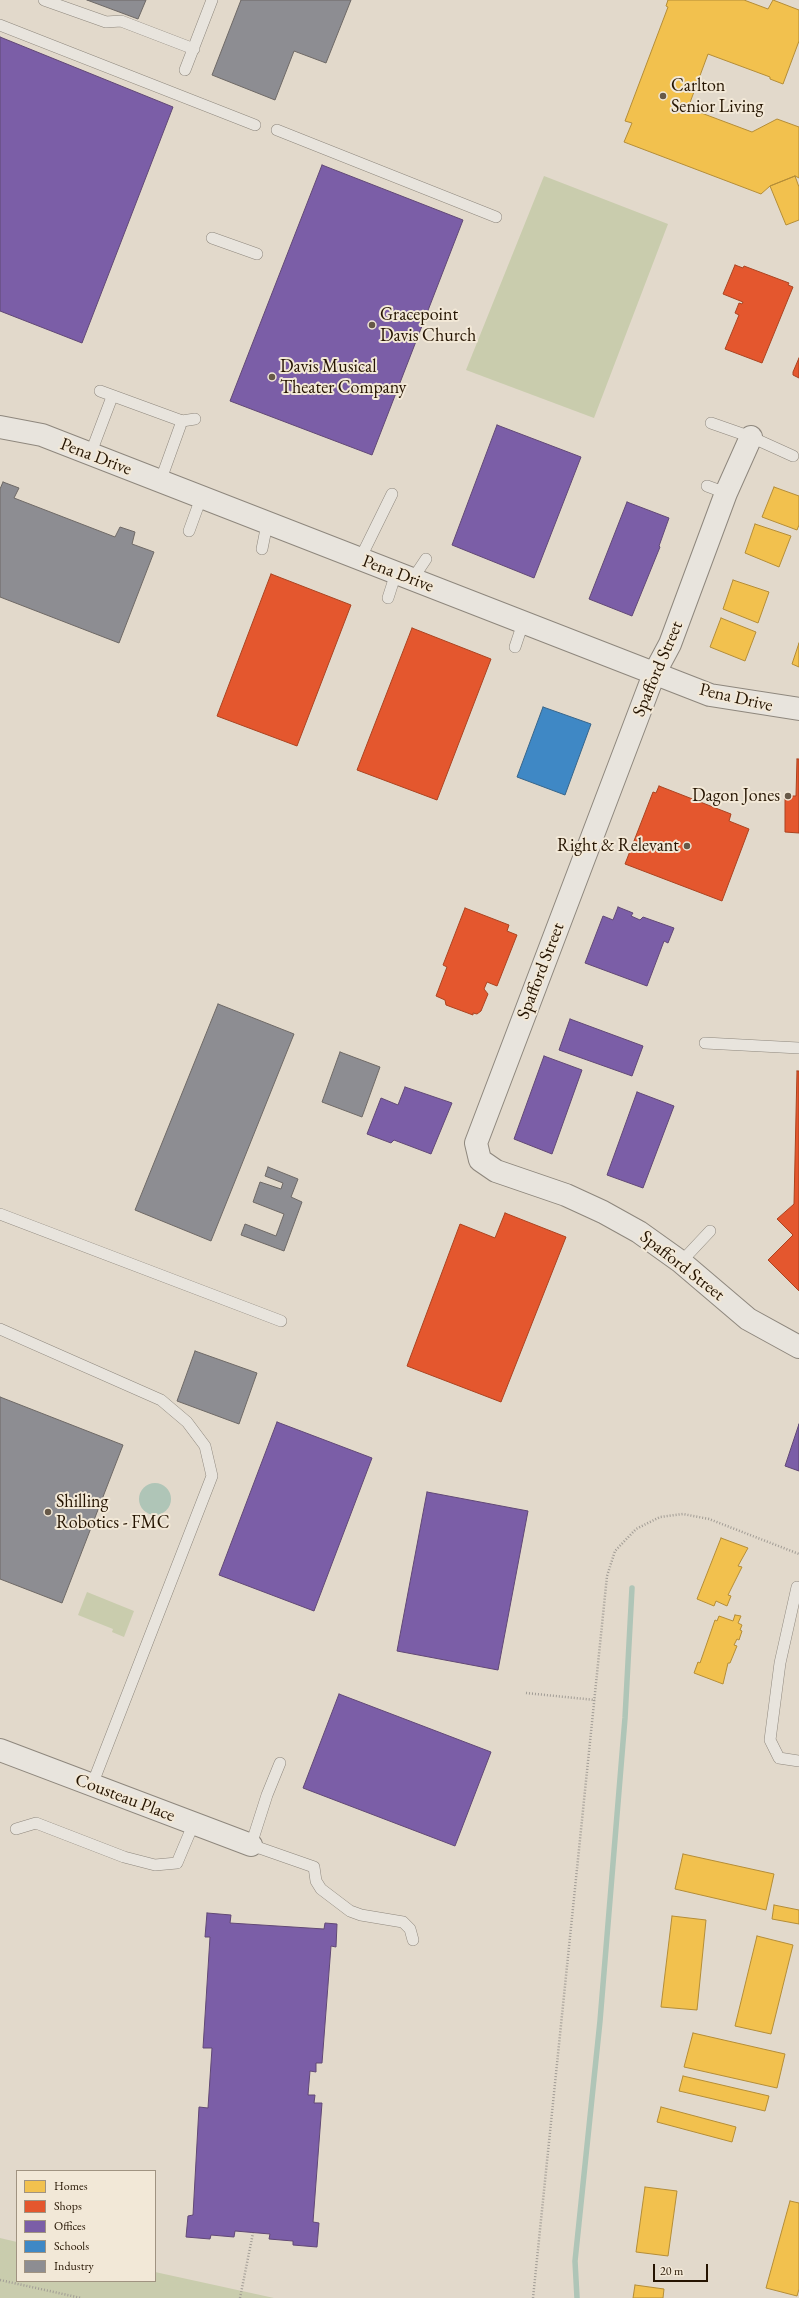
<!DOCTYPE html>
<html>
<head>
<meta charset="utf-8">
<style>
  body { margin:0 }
  #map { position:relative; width:799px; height:2298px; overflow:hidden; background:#e2d9cb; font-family:"EB Garamond",serif }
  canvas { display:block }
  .legend { position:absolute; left:16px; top:2170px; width:140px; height:112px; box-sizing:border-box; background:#f2e8d7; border:1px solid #a09381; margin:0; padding:5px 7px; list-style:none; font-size:12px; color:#251401 }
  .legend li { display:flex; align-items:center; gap:8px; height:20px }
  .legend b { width:20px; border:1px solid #a09381 }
  .scale { position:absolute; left:653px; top:2264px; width:55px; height:18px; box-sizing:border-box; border:2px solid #251401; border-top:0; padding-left:5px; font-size:12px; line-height:14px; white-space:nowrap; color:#251401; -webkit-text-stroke:3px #f2e8d7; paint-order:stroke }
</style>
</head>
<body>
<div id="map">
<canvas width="799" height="2298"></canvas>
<ul class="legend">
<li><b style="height:11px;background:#f2c14e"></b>Homes</li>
<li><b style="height:11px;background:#e4572e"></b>Shops</li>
<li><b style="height:11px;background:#7b5ea7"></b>Offices</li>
<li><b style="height:11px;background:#3f88c5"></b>Schools</li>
<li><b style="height:11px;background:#8d8d92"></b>Industry</li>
</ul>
<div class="scale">20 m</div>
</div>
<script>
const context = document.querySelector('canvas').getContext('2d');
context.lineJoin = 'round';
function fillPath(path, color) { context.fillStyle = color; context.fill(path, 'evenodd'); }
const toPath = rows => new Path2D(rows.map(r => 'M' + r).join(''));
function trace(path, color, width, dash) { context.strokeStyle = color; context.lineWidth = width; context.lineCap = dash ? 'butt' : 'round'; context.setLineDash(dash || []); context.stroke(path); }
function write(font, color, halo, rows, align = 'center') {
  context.font = font + ' "EB Garamond",serif'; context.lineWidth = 4; context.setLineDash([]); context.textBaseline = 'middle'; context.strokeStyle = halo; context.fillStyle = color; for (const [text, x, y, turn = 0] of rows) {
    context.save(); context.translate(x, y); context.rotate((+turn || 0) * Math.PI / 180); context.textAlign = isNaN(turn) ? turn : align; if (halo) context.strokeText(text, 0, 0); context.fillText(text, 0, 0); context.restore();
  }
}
const green = toPath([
  [544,176,668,224,594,418,466,370],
  [87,1592,134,1611,124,1637,112,1632,113,1629,78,1615],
  [0,2238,17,2242,17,2281,155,2281,155,2272,274,2298,0,2298]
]);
const water = toPath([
  '139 1499a16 16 0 1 1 32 0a16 16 0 1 1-32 0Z'
]);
const homes = toPath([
  [668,0,744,0,768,9,773,0,799,10,799,41,783,84,770,79,770,77,708,54,688,108,752,132,777,119,799,127,799,178,795,176,770,186,761,194,624,142,632,123,625,121,668,7,666,6,668,0],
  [795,176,799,187,799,220,786,225,770,186,795,176],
  [774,487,799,496,799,525,797,530,762,517,774,487],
  [755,524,791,536,779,567,745,553,755,524],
  [733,580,769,592,758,623,723,609,733,580],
  [721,618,756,632,745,661,710,647,721,618],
  [799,643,799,667,792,664,799,643],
  [721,1538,748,1548,738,1566,742,1567,728,1595,731,1596,727,1606,716,1601,714,1606,697,1599,721,1538],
  [735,1615,741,1616,738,1623,742,1625,740,1630,742,1631,739,1640,737,1639,734,1645,737,1646,730,1663,728,1663,723,1684,694,1673,698,1662,700,1663,715,1620,717,1621,719,1616,733,1621,735,1615],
  [683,1854,774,1874,766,1910,675,1889,683,1854],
  [774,1905,799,1910,799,1924,772,1919,774,1905],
  [672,1916,706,1920,697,2010,661,2007,672,1916],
  [757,1936,793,1945,771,2034,735,2026,757,1936],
  [693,2033,785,2054,777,2088,684,2067,693,2033],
  [683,2076,769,2096,765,2111,679,2091,683,2076],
  [661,2107,736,2127,732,2142,657,2122,661,2107],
  [645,2187,677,2191,668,2256,636,2252,645,2187],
  [790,2201,799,2203,799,2289,797,2296,766,2288,790,2201],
  [635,2285,664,2289,663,2298,633,2298,635,2285]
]);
const shops = toPath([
  [735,265,743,268,744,266,789,283,788,285,793,287,762,363,725,349,739,315,735,313,739,303,742,304,743,302,723,294,735,265],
  [799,358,799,378,793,375,793,372,799,358],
  [271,574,351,605,297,746,217,716,271,574],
  [412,628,491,659,437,800,357,770,412,628],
  [797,759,799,759,799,833,785,832,785,796,796,796,797,759],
  [659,786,731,814,729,821,749,829,722,901,625,864,653,792,656,793,659,786],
  [465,908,509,925,507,931,517,935,497,986,487,982,484,989,488,994,481,1011,477,1014,473,1013,473,1015,446,1005,445,1000,436,996,447,967,443,965,465,908],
  [797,1071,799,1071,799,1291,768,1260,793,1235,777,1219,794,1204,797,1071],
  [505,1213,566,1237,501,1402,407,1366,460,1224,495,1238,505,1213]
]);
const offices = toPath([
  [0,37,173,107,82,343,0,311,0,37],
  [322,165,463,220,372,455,230,401,322,165],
  [497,425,581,457,534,578,452,545,497,425],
  [627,502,669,518,659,546,660,547,632,616,589,599,627,502],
  [618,907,633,913,631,916,640,920,643,917,674,928,668,943,664,941,647,986,585,963,603,916,613,920,618,907],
  [570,1019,643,1046,632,1076,559,1050,570,1019],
  [544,1056,582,1070,552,1154,514,1139,544,1056],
  [405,1087,452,1103,431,1154,394,1140,391,1143,367,1134,381,1098,398,1105,405,1087],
  [637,1092,674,1106,643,1188,607,1175,637,1092],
  [277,1422,372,1458,314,1611,219,1575,277,1422],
  [799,1424,799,1471,785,1466,799,1424],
  [427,1492,528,1511,498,1670,397,1651,427,1492],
  [339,1694,491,1752,455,1846,303,1788,339,1694],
  [207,1913,231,1915,230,1923,324,1929,325,1923,337,1924,336,1947,331,1946,322,2063,316,2063,316,2072,310,2071,308,2095,315,2095,314,2103,322,2103,313,2222,319,2223,317,2247,293,2245,293,2241,269,2239,270,2234,235,2231,234,2237,211,2235,210,2239,186,2237,188,2216,193,2215,199,2107,208,2108,212,2048,203,2048,210,1937,205,1937,207,1913]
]);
const schools = toPath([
  [543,707,591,724,565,795,517,777,543,707]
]);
const industry = toPath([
  [87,0,146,0,138,19,87,0],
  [241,0,351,0,326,63,294,51,275,100,212,75,241,0],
  [3,482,19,488,14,498,115,537,120,527,135,532,132,544,154,552,119,643,0,597,0,489,3,482],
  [218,1004,294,1034,211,1241,135,1210,218,1004],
  [340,1052,380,1067,362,1117,322,1102,340,1052],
  [268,1167,298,1179,291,1197,302,1202,284,1251,241,1235,245,1224,276,1236,284,1214,253,1202,260,1182,281,1189,283,1183,265,1176,268,1167],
  [195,1351,257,1373,239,1424,177,1401,195,1351],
  [0,1397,123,1445,62,1603,0,1579,0,1397]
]);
const stream = toPath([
  [577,2298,575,2261,600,2021,625,1718,632,1588]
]);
const path = toPath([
  [526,1693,595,1700],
  [0,2280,81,2298],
  [240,2298,253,2233],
  [533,2298,607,1576,615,1551,636,1529,660,1517,683,1514,709,1519,799,1554]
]);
const service = toPath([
  [44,0,106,22,121,21,194,49],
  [0,25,255,125],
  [185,70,212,0],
  [277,130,496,217],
  [212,238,257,254],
  [100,391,182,421,195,419],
  [711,423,751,437,793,456],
  [90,455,112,397],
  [160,482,182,421],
  [707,486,726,493],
  [189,531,201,498],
  [262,549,267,524],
  [360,559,392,494],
  [412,580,426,559],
  [388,598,396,573],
  [515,647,523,623],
  [705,1043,799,1048],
  [0,1214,281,1321],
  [681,1262,710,1231],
  [0,1329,161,1400,187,1422,205,1446,212,1476,92,1785],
  [797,1587,780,1663,770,1740,779,1758,799,1761],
  [280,1763,267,1795,251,1845,314,1867,316,1881,321,1889,350,1911,361,1915,403,1922,410,1929,413,1940],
  [16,1829,36,1823,124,1857,155,1865,177,1863,193,1825]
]);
const minor = toPath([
  [751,437,726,493,670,644,654,674,476,1143,480,1160,496,1171,566,1195,603,1212,639,1232,681,1262,748,1319,799,1347],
  [0,1750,251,1845]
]);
const tertiary = toPath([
  [0,427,42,435,710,695,799,709]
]);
const markers = [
  [663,96,4,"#675948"],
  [372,325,4,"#675948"],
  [272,377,4,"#675948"],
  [788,796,4,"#675948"],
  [687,846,4,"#675948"],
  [48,1512,4,"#675948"]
];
const poiNames = [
  ["Carlton",671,86],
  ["Senior Living",671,107],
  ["Gracepoint",380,315],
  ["Davis Church",380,336],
  ["Davis Musical",280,367],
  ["Theater Company",280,388],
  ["Dagon Jones",780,796,"right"],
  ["Right & Relevant",679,846,"right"],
  ["Shilling",56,1502],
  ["Robotics - FMC",56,1523]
];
const streetNames = [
  ["Pena Drive",96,457,21],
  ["Pena Drive",398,574,21],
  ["Spafford Street",658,669,-67],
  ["Pena Drive",736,698,13],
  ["Spafford Street",541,971,-69],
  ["Spafford Street",682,1266,38],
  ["Cousteau Place",125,1798,21]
];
fillPath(green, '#c9ccad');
fillPath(water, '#afc5b7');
fillPath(homes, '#f2c14e');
trace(homes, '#b48d37', 1);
fillPath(shops, '#e4572e');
trace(shops, '#ab4320', 1);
fillPath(offices, '#7b5ea7');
trace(offices, '#614875', 1);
fillPath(schools, '#3f88c5');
trace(schools, '#37658a', 1);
fillPath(industry, '#8d8d92');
trace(industry, '#6e6966', 1);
trace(stream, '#afc5b7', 5.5);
trace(service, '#8e877d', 12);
trace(minor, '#8e877d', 24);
trace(tertiary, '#8e877d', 24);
trace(path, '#a19c95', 2.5, [1, 2]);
trace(service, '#e8e4dd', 11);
trace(minor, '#e8e4dd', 22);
trace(tertiary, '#e8e4dd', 22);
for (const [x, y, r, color] of markers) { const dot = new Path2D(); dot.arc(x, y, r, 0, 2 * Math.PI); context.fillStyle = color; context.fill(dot); trace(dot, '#f2e8d7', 1.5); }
write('18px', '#251401', '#f2e8d7', poiNames, 'left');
write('18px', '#251401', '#f2e8d7', streetNames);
</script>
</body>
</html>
